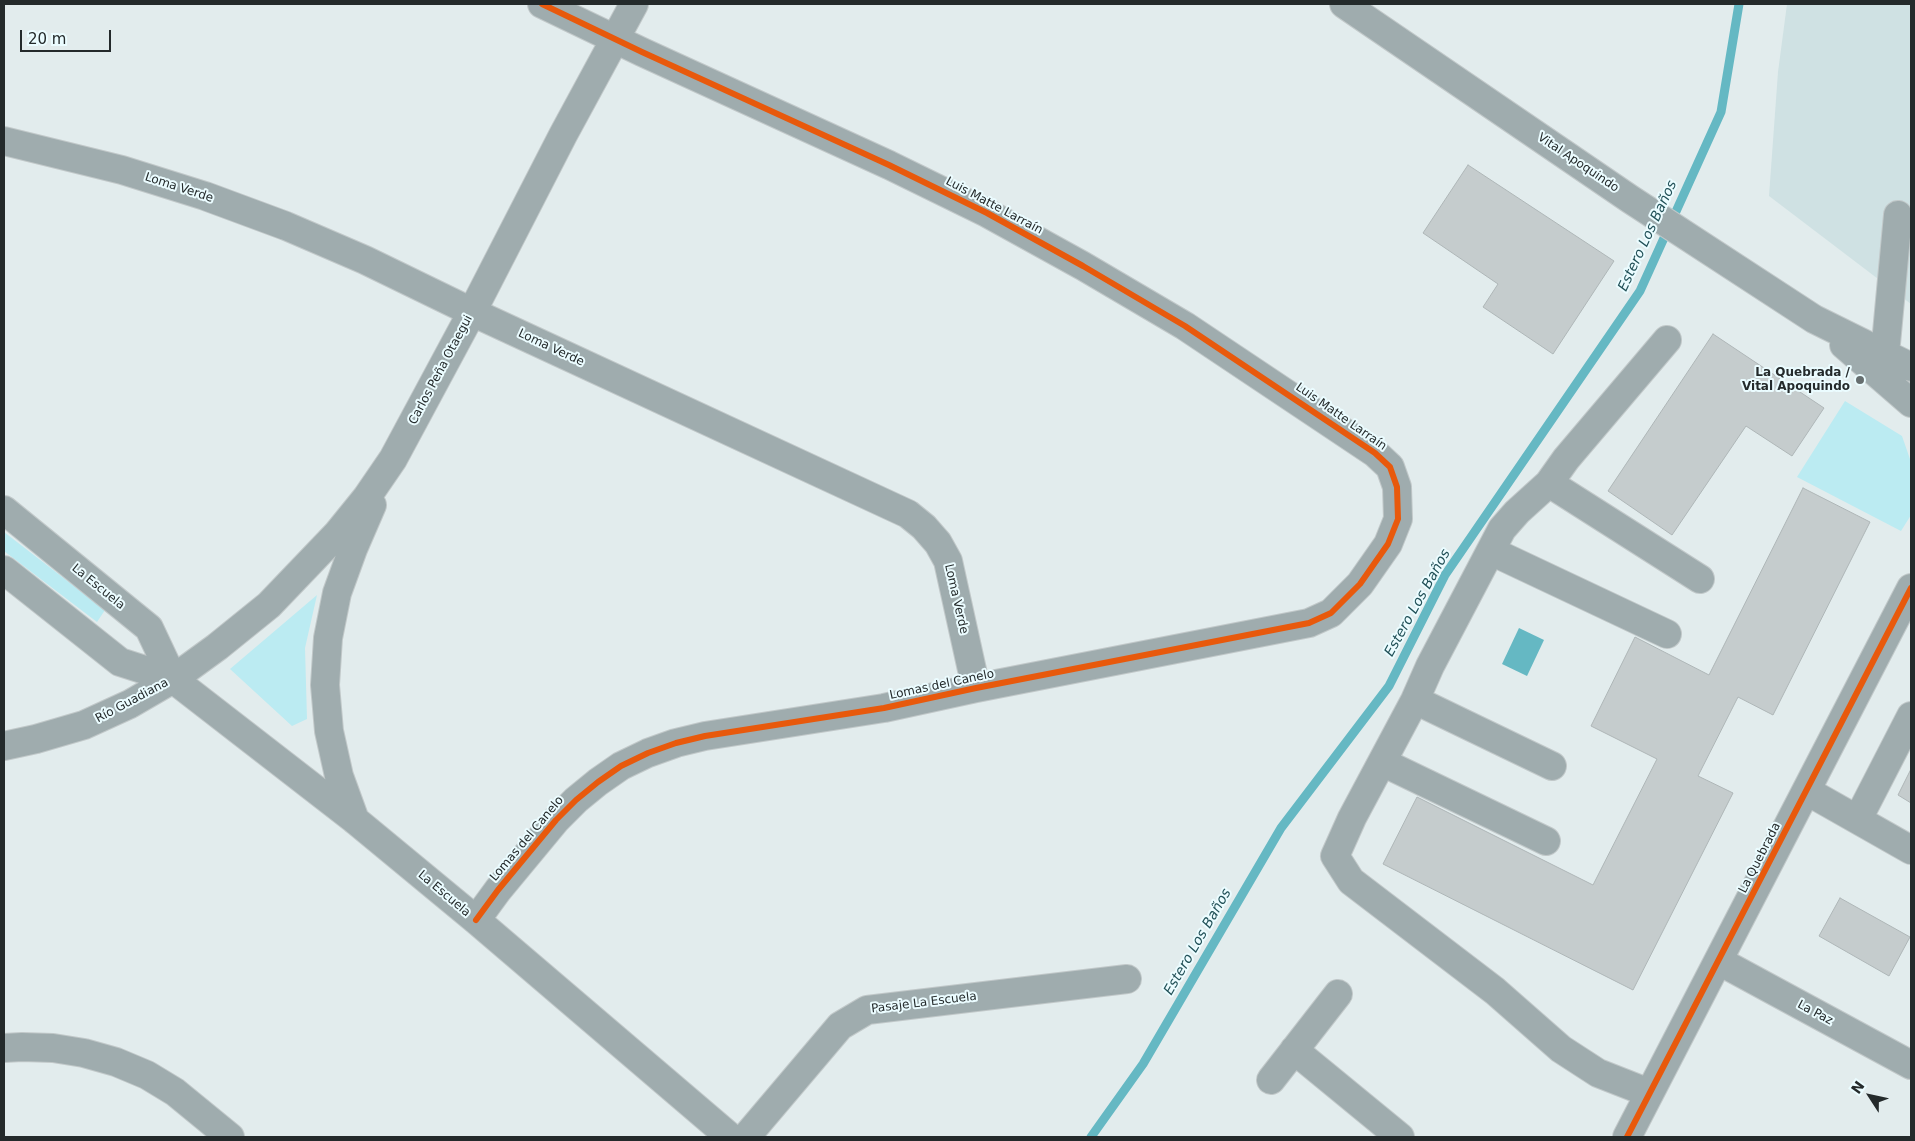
<!DOCTYPE html>
<html>
<head>
<meta charset="utf-8">
<style>
  body { margin:0 }
  #map { position:relative; width:1915px; height:1141px; overflow:hidden; background:#e2eced; font-family:"DejaVu Sans",sans-serif }
  canvas { display:block }
  .frame { position:absolute; inset:0; border:5px solid #242a2b; pointer-events:none }
  .north { position:absolute; left:1845px; top:1071px; width:50px; height:50px; -webkit-text-stroke:4px #ebfcff; paint-order:stroke; rotate:305deg; font-size:14px; font-weight:700; line-height:20px; text-align:center; color:#242a2b }
  .north::after { content:''; display:block; margin:auto; width:18px; height:22px; background:#242a2b; clip-path:polygon(50% 0,100% 100%,50% 72%,0 100%) }
  .scale { position:absolute; left:20px; top:30px; width:91px; height:22px; box-sizing:border-box; border:2px solid #242a2b; border-top:0; padding-left:6px; font-size:15px; line-height:18px; white-space:nowrap; color:#242a2b; -webkit-text-stroke:4px #ebfcff; paint-order:stroke }
</style>
</head>
<body>
<div id="map">
<canvas width="1915" height="1141"></canvas>
<div class="frame"></div>
<div class="north">N</div>
<div class="scale">20 m</div>
</div>
<script>
const context = document.querySelector('canvas').getContext('2d');
context.lineJoin = 'round';
function fillPath(path, color) { context.fillStyle = color; context.fill(path, 'evenodd'); }
const toPath = rows => new Path2D(rows.map(r => 'M' + r).join(''));
function trace(path, color, width, dash) { context.strokeStyle = color; context.lineWidth = width; context.lineCap = dash ? 'butt' : 'round'; context.setLineDash(dash || []); context.stroke(path); }
function write(font, color, halo, rows, align = 'center') {
  context.font = font + ' "DejaVu Sans",sans-serif'; context.lineWidth = 4; context.setLineDash([]); context.textBaseline = 'middle'; context.strokeStyle = halo; context.fillStyle = color; for (const [text, x, y, turn = 0] of rows) {
    context.save(); context.translate(x, y); context.rotate((+turn || 0) * Math.PI / 180); context.textAlign = isNaN(turn) ? turn : align; if (halo) context.strokeText(text, 0, 0); context.fillText(text, 0, 0); context.restore();
  }
}
const built = toPath([
  [1787,4,1911,4,1911,304,1769,196,1778,72]
]);
const green = toPath([
  [1845,401,1902,436,1911,462,1911,515,1901,531,1797,477],
  [4,532,105,610,97,622,4,551],
  [317,595,305,648,307,719,292,726,230,669]
]);
const water = toPath([
  [1519,628,1544,640,1527,676,1502,664]
]);
const stream = toPath([
  [1091,1137,1143,1064,1281,828,1389,686,1445,575,1640,291,1721,112,1739,4]
]);
const building = toPath([
  [1468,165,1614,261,1553,354,1483,307,1498,284,1423,233,1468,165],
  [1713,334,1824,408,1792,456,1746,426,1672,535,1608,491,1713,334],
  [1803,488,1870,522,1773,715,1738,697,1698,776,1733,793,1633,990,1383,864,1417,797,1593,885,1657,759,1591,726,1635,637,1709,675,1803,488],
  [1911,769,1911,803,1898,795,1911,769],
  [1840,898,1910,937,1889,976,1819,936,1840,898]
]);
const minor = toPath([
  [1344,4,1630,199,1814,319,1911,367],
  [4,141,122,170,205,196,286,226,365,260,472,312,908,514,924,527,938,543,948,561,976,688],
  [1844,345,1911,403],
  [1885,354,1898,215],
  [1549,483,1700,579],
  [4,510,149,628,173,679],
  [1491,551,1667,634],
  [4,570,120,662,173,679,355,820,476,920,730,1137],
  [1415,700,1552,766],
  [4,746,36,739,84,725,130,704,173,679,217,647,269,605,337,534,367,497,393,459,472,312,563,135,634,4],
  [1382,762,1546,841],
  [1807,791,1911,850],
  [1858,819,1911,716],
  [355,820,339,776,329,731,325,685,328,638,337,593,353,549,372,505],
  [476,920,498,890,556,820,576,800,598,782,621,766,648,753,676,743,705,736,884,708,976,688,1309,623,1331,613,1360,584,1388,544,1398,519,1397,487,1390,467,1375,453,1185,326,1083,266,987,213,889,165,642,52,542,4],
  [1719,961,1911,1065],
  [4,1048,22,1047,53,1048,84,1053,116,1062,147,1075,175,1092,230,1137],
  [1294,1050,1400,1137],
  [1271,1080,1338,994],
  [1649,1093,1598,1073,1561,1049,1495,991,1351,881,1335,856,1352,818,1415,700,1430,666,1502,529,1517,512,1549,483,1566,459,1667,340],
  [746,1137,840,1026,867,1010,1127,979],
  [1627,1137,1911,588]
]);
const cycleway = toPath([
  [476,920,498,890,556,820,576,800,598,782,621,766,648,753,676,743,705,736,884,708,976,688,1309,623,1331,613,1360,584,1388,544,1398,519,1397,487,1390,467,1375,453,1185,326,1083,266,987,213,889,165,642,52,542,4],
  [1627,1137,1911,588]
]);
const markers = [
  [1860,380,5,"#666e6f"]
];
const streetNames = [
  ["Vital Apoquindo",1578,163,34],
  ["Loma Verde",179,188,18],
  ["Luis Matte Larraín",994,206,28],
  ["Loma Verde",551,348,25],
  ["Carlos Peña Otaegui",441,370,-62],
  ["Luis Matte Larraín",1341,417,35],
  ["La Escuela",98,587,39],
  ["Loma Verde",956,599,77],
  ["Lomas del Canelo",942,685,-12],
  ["Río Guadiana",132,701,-28],
  ["Lomas del Canelo",527,839,-50],
  ["La Quebrada",1760,858,-63],
  ["La Escuela",444,894,40],
  ["Pasaje La Escuela",924,1003,-7],
  ["La Paz",1815,1013,28]
];
const poiNames = [
  ["La Quebrada /",1850,373],
  ["Vital Apoquindo",1850,387]
];
const waterNames = [
  ["Estero Los Baños",1648,236,-65],
  ["Estero Los Baños",1418,603,-61],
  ["Estero Los Baños",1198,942,-60]
];
fillPath(built, '#cfe1e3');
fillPath(green, '#bbebf2');
fillPath(water, '#65b8c3');
trace(stream, '#65b8c3', 9);
fillPath(building, '#c5cccd');
trace(building, '#aeb6b7', 1);
trace(minor, '#c1c8c9', 30);
trace(minor, '#9facae', 28);
trace(cycleway, '#e8590c', 6);
for (const [x, y, r, color] of markers) { const dot = new Path2D(); dot.arc(x, y, r, 0, 2 * Math.PI); context.fillStyle = color; context.fill(dot); trace(dot, '#ebfcff', 2); }
write('12px', '#242a2b', '#ebfcff', streetNames);
write('bold 12px', '#242a2b', '#ebfcff', poiNames, 'right');
write('italic 14px', '#225158', '#ebfcff', waterNames);
</script>
</body>
</html>
